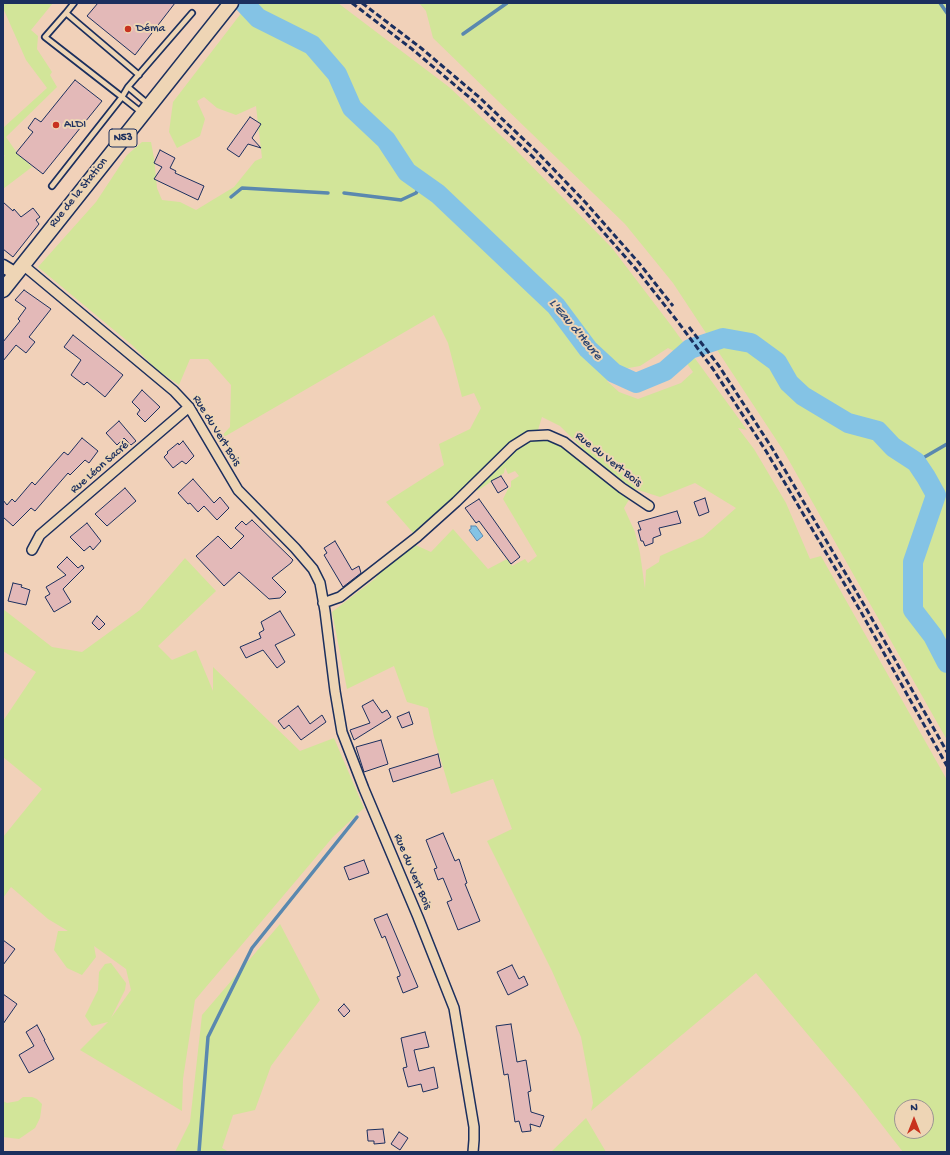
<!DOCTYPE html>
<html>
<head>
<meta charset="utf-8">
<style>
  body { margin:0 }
  #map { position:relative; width:950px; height:1155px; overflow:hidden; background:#f1d1b9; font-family:"Gochi Hand",sans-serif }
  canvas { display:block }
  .frame { position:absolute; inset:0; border:4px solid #1b2f5e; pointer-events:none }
  .north { position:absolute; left:894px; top:1099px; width:40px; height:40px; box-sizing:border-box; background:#eed5b5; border:1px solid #9a9392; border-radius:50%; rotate:0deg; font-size:11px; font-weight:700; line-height:16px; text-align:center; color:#1b2f5e }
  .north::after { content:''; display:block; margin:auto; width:14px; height:18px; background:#c8321e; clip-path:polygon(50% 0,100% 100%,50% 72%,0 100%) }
</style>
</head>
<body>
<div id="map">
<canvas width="950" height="1155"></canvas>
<div class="frame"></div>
<div class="north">N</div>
</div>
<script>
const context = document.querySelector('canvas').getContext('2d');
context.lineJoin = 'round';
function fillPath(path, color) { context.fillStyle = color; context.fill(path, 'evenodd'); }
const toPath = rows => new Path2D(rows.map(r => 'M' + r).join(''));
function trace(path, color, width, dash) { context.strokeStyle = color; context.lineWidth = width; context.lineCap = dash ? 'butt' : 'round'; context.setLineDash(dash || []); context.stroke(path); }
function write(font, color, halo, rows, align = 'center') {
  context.font = font + ' "Gochi Hand",sans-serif'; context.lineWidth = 4; context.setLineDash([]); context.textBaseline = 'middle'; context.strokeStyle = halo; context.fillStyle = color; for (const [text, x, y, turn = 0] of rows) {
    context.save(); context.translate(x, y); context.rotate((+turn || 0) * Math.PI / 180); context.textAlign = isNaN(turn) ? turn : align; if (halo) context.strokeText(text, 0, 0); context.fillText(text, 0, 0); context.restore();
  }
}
const green = toPath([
  [3,3,53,3,31,30,38,36,37,49,52,72,50,75,57,87,6,137,15,150,32,167,3,189,3,157,5,156,3,154,3,128,47,88,26,60,3,8],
  [249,3,338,3,449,87,515,149,612,248,670,324,747,430,738,428,754,449,786,503,810,559,821,556,947,780,947,1152,903,1152,857,1093,756,973,591,1111,593,1103,590,1085,581,1037,552,971,487,841,512,829,493,779,451,794,434,737,428,708,407,702,394,666,347,689,332,612,376,578,378,572,411,543,431,552,453,529,488,569,507,559,512,566,525,559,528,563,537,556,503,499,508,489,511,487,511,481,519,476,515,471,508,474,505,467,504,473,477,491,479,483,527,440,520,435,509,444,440,515,414,534,386,502,444,465,439,444,470,429,481,408,474,393,462,397,448,343,434,315,217,441,230,427,231,385,208,359,190,359,179,385,157,370,132,345,38,267,96,202,127,155,142,142,151,142,154,158,157,188,162,200,180,202,196,210,234,187,255,161,262,158,256,106,236,115,217,108,204,97,197,101,205,119,200,136,177,148,169,132,173,102],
  [668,348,680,354,693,372,681,383,638,399,619,392,607,381,617,370,640,366],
  [542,417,560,426,587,453,632,488,660,497,695,483,736,508,703,537,660,556,659,562,646,570,645,589,640,553,635,532,624,508,630,498,563,443,551,430,538,430],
  [902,1107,926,1107,926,1131,902,1131],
  [419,3,947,3,947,740,783,450,673,283,625,224,433,38,426,11],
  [185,558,216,591,158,646,172,660,196,650,213,691,213,667,300,751,334,738,364,808,333,837,195,1000,183,1079,182,1111,80,1050,108,1022,92,1026,85,1016,98,990,99,972,105,964,111,963,126,983,125,990,111,1018,131,990,126,969,94,946,96,957,82,975,67,968,54,950,58,931,68,931,48,919,11,887,3,898,3,837,42,789,3,757,3,721,36,672,3,651,3,609,52,647,82,652,140,610],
  [280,924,320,1000,271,1066,255,1110,233,1115,222,1148,229,1152,175,1152,190,1122,202,1015],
  [23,1097,32,1097,37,1099,42,1104,40,1118,35,1128,19,1139,3,1137,3,1101,7,1103,18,1101],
  [586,1118,606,1152,551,1152]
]);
const water = toPath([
  [471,526,476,526,483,536,477,541,469,530,471,529,471,526]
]);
const stream = toPath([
  [940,3,947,13],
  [463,34,507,3],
  [344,193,401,200,416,193,422,183],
  [231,197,242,188,328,193],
  [916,462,947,444],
  [199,1152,208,1037,252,948,357,817]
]);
const river = toPath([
  [244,3,258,18,312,45,337,74,352,108,386,140,407,172,438,194,556,306,588,349,614,373,636,383,665,371,690,349,723,338,751,343,777,362,789,383,803,396,848,423,878,431,893,447,916,462,926,477,936,495,913,562,913,610,933,636,947,663]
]);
const building = toPath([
  [98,3,175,3,135,55,87,16,98,3],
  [75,80,102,101,43,174,16,153,33,132,28,128,35,118,41,122,75,80],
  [250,117,261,124,252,138,261,148,248,144,239,157,227,149,250,117],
  [160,150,175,158,170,168,176,171,175,173,204,186,198,200,154,179,162,167,154,163,160,150],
  [3,202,13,211,14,209,21,217,33,208,40,217,36,220,39,224,13,257,3,249,3,202],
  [24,290,51,309,29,337,35,342,26,353,16,345,3,361,3,342,20,321,18,319,26,308,15,300,24,290],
  [73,335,123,375,105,397,87,382,84,385,71,375,81,360,64,347,73,335],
  [142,390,160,407,145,422,137,414,140,410,132,402,142,390],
  [119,421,136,441,131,445,124,438,117,445,106,433,119,421],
  [82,438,98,451,89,463,85,460,70,475,68,473,35,511,31,508,13,526,3,517,3,500,7,505,12,499,15,502,32,482,35,485,64,452,68,455,82,438],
  [183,441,194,456,186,464,182,461,173,468,164,457,168,453,167,452,178,443,179,445,183,441],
  [501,476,508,487,498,493,491,481,501,476],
  [193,479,214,503,220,497,229,508,217,520,204,506,198,512,190,503,188,504,178,493,193,479],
  [125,488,136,501,107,526,95,514,125,488],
  [705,498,709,512,699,516,694,502,705,498],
  [479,499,520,557,511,564,479,521,476,523,465,508,479,499],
  [677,511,681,523,659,528,661,535,653,538,653,543,645,546,643,541,641,541,638,530,641,530,638,522,677,511],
  [252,520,293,560,291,563,272,578,286,592,280,598,269,599,239,572,224,586,196,556,218,536,231,549,244,536,235,528,242,521,246,525,252,520],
  [87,523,101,541,93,550,90,546,84,551,70,537,87,523],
  [335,541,352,570,359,566,361,573,343,587,324,555,327,553,324,548,335,541],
  [67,557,78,568,82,565,84,568,63,589,71,602,54,612,45,597,50,594,46,587,66,575,57,567,67,557],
  [13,583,22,585,21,587,30,590,26,605,8,601,13,583],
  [280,611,295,635,275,645,285,662,277,668,263,650,246,658,240,647,261,638,259,633,264,630,261,622,280,611],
  [97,616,105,624,99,630,92,623,97,616],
  [373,700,382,713,387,710,391,717,354,740,350,730,370,723,362,706,373,700],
  [298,706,310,724,322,715,326,722,301,740,289,725,284,729,278,721,298,706],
  [409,712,413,724,402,728,397,717,409,712],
  [381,740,388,764,364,772,356,747,381,740],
  [438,754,441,767,393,782,389,769,438,754],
  [443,833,455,861,459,859,467,883,465,884,480,921,458,930,447,902,452,900,443,878,438,880,434,869,437,868,426,840,443,833],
  [364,860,369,873,349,880,344,867,364,860],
  [387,914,418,987,403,993,397,977,400,976,400,974,385,936,382,938,374,919,387,914],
  [3,940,15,949,3,965,3,940],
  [512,965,519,979,524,976,528,985,508,995,497,972,512,965],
  [3,994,17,1004,3,1024,3,994],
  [344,1004,350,1011,344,1017,338,1010,344,1004],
  [511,1024,517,1062,526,1060,531,1091,528,1092,531,1112,544,1116,540,1127,530,1124,531,1131,522,1132,519,1121,515,1122,508,1074,504,1075,496,1026,511,1024],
  [37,1025,45,1040,44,1040,54,1059,29,1073,19,1055,34,1046,26,1032,37,1025],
  [425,1032,429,1047,414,1050,419,1071,434,1067,438,1088,423,1092,421,1084,408,1087,403,1068,407,1067,401,1038,425,1032],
  [383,1129,385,1143,374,1144,374,1141,368,1141,367,1130,383,1129],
  [399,1132,408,1138,400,1150,391,1144,399,1132]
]);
const lane = toPath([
  [66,13,74,3],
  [128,87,122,97,142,113],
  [148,104,128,87,192,13],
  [52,186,122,97,45,37,66,13,139,75]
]);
const street = toPath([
  [23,265,174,391,189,407,238,490,295,548,313,569,320,583,325,611,335,691,342,732,364,789,418,917,454,1008,474,1127,474,1140,473,1152],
  [32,550,40,535,189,407],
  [323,603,340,597,417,537,456,502,513,446,529,436,548,435,564,442,622,488,649,506]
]);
const secondary = toPath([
  [3,266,16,274]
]);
const primary = toPath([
  [3,290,231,3]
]);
const rail = toPath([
  [352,3,412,49,475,102,532,156,582,208,636,269,678,322,713,369,766,451,861,612,947,766],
  [362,3,421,48,479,97,537,152,586,203,639,263,673,306],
  [689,327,719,366,772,448,867,610,947,752]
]);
const markers = [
  [128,29,4,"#c8321e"],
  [56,125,4,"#c8321e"]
];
const shields = [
  [123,138,28]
];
const shieldNames = [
  ["N53",123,138]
];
const poiNames = [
  ["Déma",136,29],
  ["ALDI",64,125]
];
const streetNames = [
  ["Rue de la Station",79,193,-51],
  ["Rue du Vert Bois",216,431,58],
  ["Rue du Vert Bois",608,460,38],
  ["Rue Léon Sacré",100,468,-41],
  ["Rue du Vert Bois",412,872,67]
];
const waterNames = [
  ["L'Eau d'Heure",575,330,50]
];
fillPath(green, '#d2e599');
fillPath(water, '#84c3e5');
trace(water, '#5a88af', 1);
trace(stream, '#5a88af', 3.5);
trace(river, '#84c3e5', 20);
fillPath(building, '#e3b9b8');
trace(building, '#1b2f5e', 1);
trace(lane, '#1b2f5e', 8);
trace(street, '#1b2f5e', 12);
trace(secondary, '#1b2f5e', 15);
trace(primary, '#1b2f5e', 17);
trace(lane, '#eed5b5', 4.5);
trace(street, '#eed5b5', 9);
trace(secondary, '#eed5b5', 12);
trace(primary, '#eed5b5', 14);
trace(rail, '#1b2f5e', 3, [6, 3]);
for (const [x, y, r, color] of markers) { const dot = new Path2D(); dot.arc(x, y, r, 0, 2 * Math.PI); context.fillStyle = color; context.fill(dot); trace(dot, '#eed5b5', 1.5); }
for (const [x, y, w] of shields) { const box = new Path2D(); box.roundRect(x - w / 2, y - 9, w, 18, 3); context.fillStyle = '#eed5b5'; context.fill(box); trace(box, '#1b2f5e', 1); }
write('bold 11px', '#1b2f5e', null, shieldNames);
write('12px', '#1b2f5e', '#eed5b5', poiNames, 'left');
write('12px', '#1b2f5e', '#eed5b5', streetNames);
write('italic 13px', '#2b4572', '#eed5b5', waterNames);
</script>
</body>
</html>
